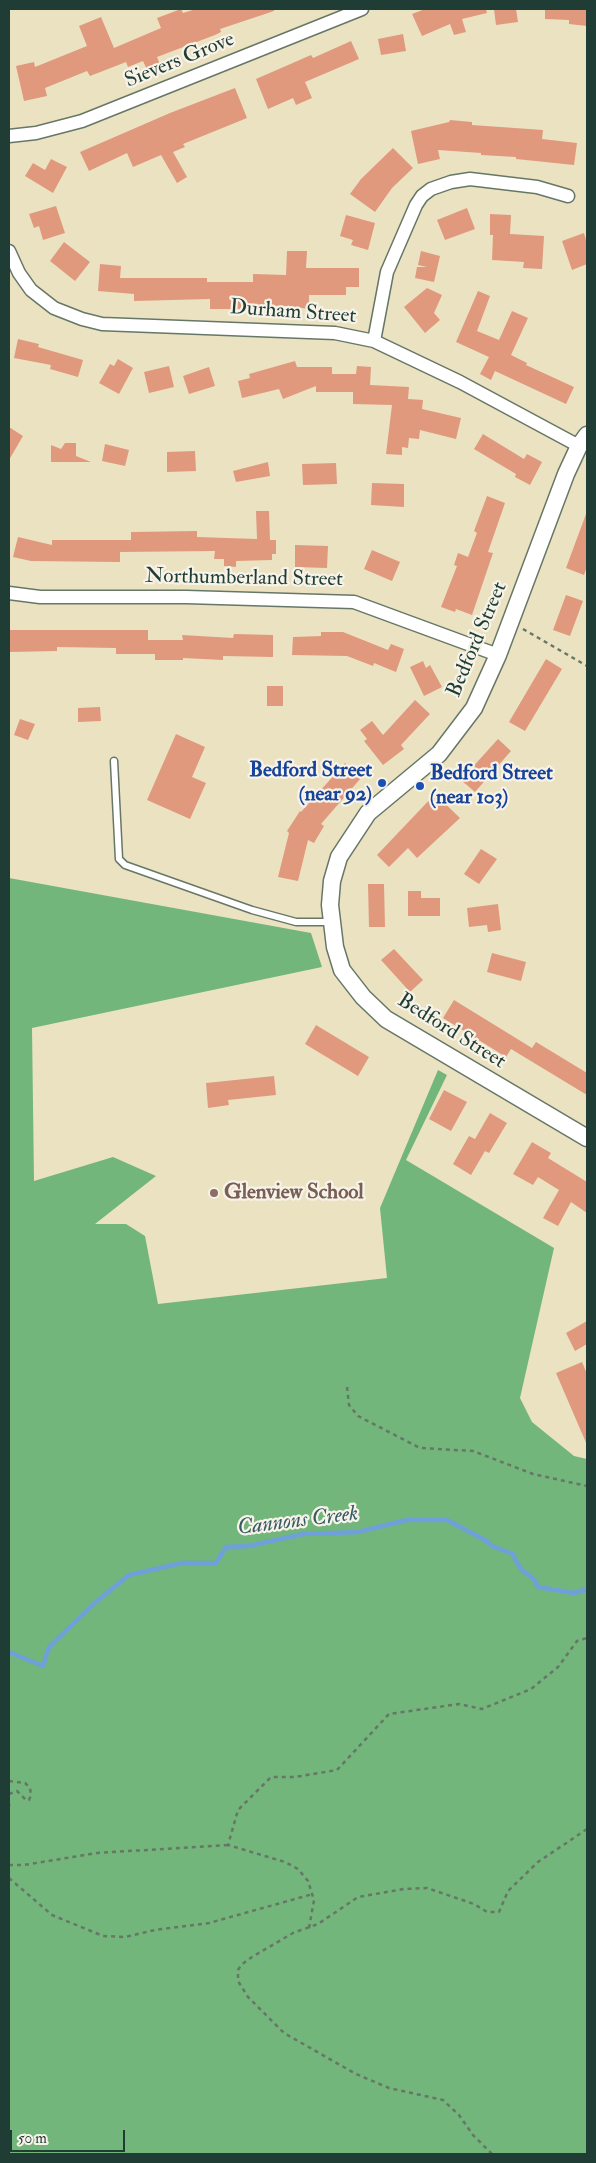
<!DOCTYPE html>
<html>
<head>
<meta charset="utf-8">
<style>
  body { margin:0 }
  #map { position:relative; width:596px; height:2163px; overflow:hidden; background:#ebe2c2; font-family:"IM FELL Double Pica",serif }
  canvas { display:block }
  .frame { position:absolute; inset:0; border:10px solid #1f3d34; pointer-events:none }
  .scale { position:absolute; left:10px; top:2130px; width:115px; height:22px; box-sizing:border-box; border:2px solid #1f3d34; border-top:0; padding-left:6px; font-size:15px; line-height:18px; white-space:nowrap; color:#1f3d34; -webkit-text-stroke:4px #f7f3e8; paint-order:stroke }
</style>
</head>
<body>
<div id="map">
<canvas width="596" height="2163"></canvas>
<div class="frame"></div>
<div class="scale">50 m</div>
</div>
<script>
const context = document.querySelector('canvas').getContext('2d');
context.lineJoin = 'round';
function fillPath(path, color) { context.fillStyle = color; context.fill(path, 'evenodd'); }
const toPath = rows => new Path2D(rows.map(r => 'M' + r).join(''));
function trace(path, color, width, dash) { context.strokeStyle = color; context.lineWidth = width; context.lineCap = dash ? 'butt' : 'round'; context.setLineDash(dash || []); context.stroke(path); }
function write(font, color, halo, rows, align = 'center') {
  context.font = font + ' "IM FELL Double Pica",serif'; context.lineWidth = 4.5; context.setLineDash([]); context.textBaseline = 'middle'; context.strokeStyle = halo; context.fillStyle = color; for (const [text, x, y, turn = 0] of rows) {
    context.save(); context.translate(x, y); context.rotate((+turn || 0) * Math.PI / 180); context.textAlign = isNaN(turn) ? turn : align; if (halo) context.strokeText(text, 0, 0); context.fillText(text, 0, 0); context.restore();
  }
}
const forest = toPath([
  [9,878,311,933,322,967,32,1028,34,1181,113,1157,156,1176,95,1224,126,1224,145,1236,158,1304,387,1278,380,1208,438,1070,447,1075,406,1160,554,1248,520,1398,532,1422,574,1456,587,1459,587,2154,9,2154]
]);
const stream = toPath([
  [9,1652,43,1666,49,1647,97,1601,129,1575,182,1563,216,1563,226,1547,249,1546,303,1534,358,1532,407,1520,447,1520,485,1540,492,1546,513,1554,517,1563,522,1570,534,1579,538,1587,574,1593,587,1589]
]);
const building = toPath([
  [181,9,183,13,196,9,274,9,274,11,220,29,221,32,215,35,157,57,161,67,148,72,143,61,128,67,126,62,90,76,87,71,45,88,47,96,24,101,16,66,34,62,35,67,87,46,79,26,101,17,114,48,161,28,157,18],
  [425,9,486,9,487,13,462,19,466,32,454,35,450,24,422,36,412,14],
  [494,9,516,9,518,22,496,25],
  [545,9,587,9,587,26,569,24,569,20,545,19],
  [403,34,406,51,381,55,378,39],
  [351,41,359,59,305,82,312,98,296,105,293,98,268,109,256,79,311,55,313,58],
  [235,88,247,118,183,144,185,147,173,152,187,177,177,183,161,155,133,167,127,153,89,171,80,152,170,113],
  [450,120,472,122,472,125,543,130,542,139,577,143,574,165,516,159,516,157,481,155,481,153,438,150,440,159,418,164,411,131,449,122],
  [393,148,413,168,392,188,375,212,350,194,361,179],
  [51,159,67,167,53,193,25,176,33,163,45,170],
  [56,206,65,233,43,240,39,226,34,228,29,214],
  [467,208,475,229,445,240,437,220],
  [490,214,511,215,510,234,544,236,542,269,523,268,524,262,492,260,493,235,490,235],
  [346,215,375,223,368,250,351,245,353,240,340,236],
  [584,233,587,244,587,264,572,270,562,241],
  [64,242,90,262,75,281,50,261],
  [287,251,307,251,306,268,359,268,359,287,346,287,346,295,309,295,309,309,287,306,241,305,241,309,210,309,210,299,134,301,134,294,98,291,100,264,121,266,120,278,207,278,207,282,253,282,253,274,286,275],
  [421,251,440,256,434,282,415,278,417,267,427,267,418,265],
  [427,288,442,295,434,313,440,320,425,333,404,307],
  [478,291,490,296,477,331,499,340,512,311,528,318,511,355,527,363,526,365,574,387,566,404,495,371,491,380,480,374,489,357,456,342],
  [18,339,39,344,38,347,83,360,78,377,50,369,51,365,14,358],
  [118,359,133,368,119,394,99,383,110,364,114,366],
  [295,361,297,367,332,367,332,374,356,374,357,366,371,367,370,385,409,387,408,399,423,400,422,409,461,418,456,439,420,430,419,439,409,438,408,448,402,447,402,455,386,454,392,405,353,404,353,392,316,392,316,386,283,399,279,389,242,398,238,381,250,378,249,374],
  [169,366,174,387,149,393,144,372],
  [209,367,215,386,189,394,183,376],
  [9,427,23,436,9,460],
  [483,434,524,459,527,454,542,462,530,485,515,477,516,474,474,449],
  [65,443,76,443,76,456,91,462,51,462,51,445,61,449],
  [105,444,129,450,125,466,102,461],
  [195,451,196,471,167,472,167,452],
  [268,462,270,476,236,482,233,471],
  [336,463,337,484,303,485,302,464],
  [372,483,404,484,404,507,371,505],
  [487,496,505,503,488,552,493,553,472,615,456,609,455,612,441,607,457,566,454,565,458,553,468,557,477,533,474,531],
  [256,511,269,511,270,540,276,540,276,554,272,554,272,560,236,561,236,567,224,566,224,559,214,559,215,551,120,552,120,562,31,561,13,557,18,537,52,545,52,540,131,540,131,532,197,531,197,537,257,539],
  [586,514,587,566,584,575,566,568],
  [295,545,328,546,327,568,295,567],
  [372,550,400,562,392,581,364,569],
  [566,595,583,601,570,636,553,630],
  [9,630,148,630,148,640,183,640,182,635,233,638,234,634,273,635,273,657,223,656,223,660,183,658,183,660,155,660,155,654,116,654,116,648,57,647,57,651,9,652],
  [321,632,343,632,388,650,391,644,404,649,396,672,374,663,373,666,347,656,292,655,293,637,321,636],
  [546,659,562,669,525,731,509,722],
  [423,661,426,668,430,665,442,687,424,696,410,667],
  [267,686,283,686,283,706,267,706],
  [415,700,430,714,401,745,404,749,383,765,364,741,367,739,360,730,372,721,383,735],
  [100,707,101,721,78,722,78,708],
  [20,719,35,724,28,740,14,735],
  [176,734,205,747,192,777,206,783,190,819,147,800],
  [498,739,511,751,475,792,461,780],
  [345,763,361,778,321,824,324,826,314,843,308,840,298,881,278,877,289,833,287,831,300,811,301,812],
  [435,794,460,818,417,858,408,848,389,867,377,855],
  [481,849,497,859,479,884,464,874],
  [368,884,384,884,385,927,369,927],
  [408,891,421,891,421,898,440,898,440,916,408,916],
  [498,904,501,930,488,932,487,925,469,927,467,908],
  [394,949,423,980,410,992,381,960],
  [492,953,526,962,521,981,487,972],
  [454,1000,532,1048,536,1042,587,1073,587,1095,511,1049,506,1057,443,1018],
  [316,1025,369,1057,358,1076,305,1044],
  [274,1076,276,1095,228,1100,229,1105,208,1108,206,1083],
  [444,1090,467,1102,451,1131,429,1119],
  [490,1113,507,1123,489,1153,485,1151,471,1175,453,1164,469,1136,475,1139],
  [532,1142,551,1153,548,1158,587,1182,587,1213,571,1202,558,1226,543,1218,559,1190,538,1177,533,1185,513,1174],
  [587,1321,587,1344,575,1351,566,1333],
  [582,1362,587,1374,587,1445,556,1373]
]);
const path = toPath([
  [523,629,587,666],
  [347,1387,349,1405,358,1416,420,1448,473,1451,533,1474,587,1486],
  [9,1781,25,1783,30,1788,31,1795,29,1800,26,1800,17,1791,9,1794],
  [9,1805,10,1804],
  [9,1865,24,1865,97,1853,228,1845],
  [9,1878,52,1915,103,1936,125,1937,155,1930,209,1923,313,1894],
  [309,1928,314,1900,308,1881,298,1869,285,1862,228,1845,238,1810,271,1777,295,1777,337,1770,389,1714,459,1704,482,1709,531,1689,558,1667,577,1641,587,1638],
  [492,2154,473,2135,459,2115,443,2100,389,2088,356,2074,284,2033,248,1997,238,1981,238,1970,241,1965,252,1957,293,1933,318,1924,358,1897,404,1889,427,1888,474,1904,487,1912,499,1912,508,1891,538,1862,587,1829]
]);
const service = toPath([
  [114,761,119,859,125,865,252,910,296,922,331,922]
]);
const minor = toPath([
  [9,136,36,133,82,121,362,9],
  [9,251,19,273,31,290,54,308,82,319,102,324,335,333,374,341,460,382,579,446],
  [374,341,387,272,416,205,422,196,431,189,451,182,470,179,537,187,568,196],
  [9,593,40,597,186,597,354,602,498,655]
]);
const tertiary = toPath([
  [587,435,579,446,566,474,498,655,474,708,439,754,368,813,339,857,332,881,330,905,335,947,342,970,363,997,386,1019,587,1138]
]);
const markers = [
  [382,783,5,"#1a4fb4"],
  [420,786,5,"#1a4fb4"],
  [214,1193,5,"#8d6e63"]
];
const streetNames = [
  ["Sievers Grove",180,61,-22],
  ["Durham Street",293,313,4],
  ["Northumberland Street",244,579,1],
  ["Bedford Street",478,640,-67],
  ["Bedford Street",451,1032,32]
];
const transitNames = [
  ["Bedford Street",372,771],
  ["(near 92)",372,795],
  ["Bedford Street",430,774,"left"],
  ["(near 103)",430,798,"left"]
];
const educationNames = [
  ["Glenview School",224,1193]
];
const waterNames = [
  ["Cannons Creek",298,1522,-7]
];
fillPath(forest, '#72b67b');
trace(stream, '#6fa0da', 4.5);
fillPath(building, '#e0997d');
trace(service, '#676', 9);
trace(minor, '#676', 15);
trace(tertiary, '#676', 19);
trace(path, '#676', 2.5, [4, 4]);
trace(service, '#fff', 6);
trace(minor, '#fff', 12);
trace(tertiary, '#fff', 16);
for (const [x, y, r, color] of markers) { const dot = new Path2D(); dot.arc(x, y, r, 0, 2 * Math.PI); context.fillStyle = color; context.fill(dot); trace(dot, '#f7f3e8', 2); }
write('21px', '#1f3d34', '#f7f3e8', streetNames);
write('bold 21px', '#164399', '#f7f3e8', transitNames, 'right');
write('bold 21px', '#785e54', '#f7f3e8', educationNames, 'left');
write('italic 22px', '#375b66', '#f7f3e8', waterNames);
</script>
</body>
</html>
